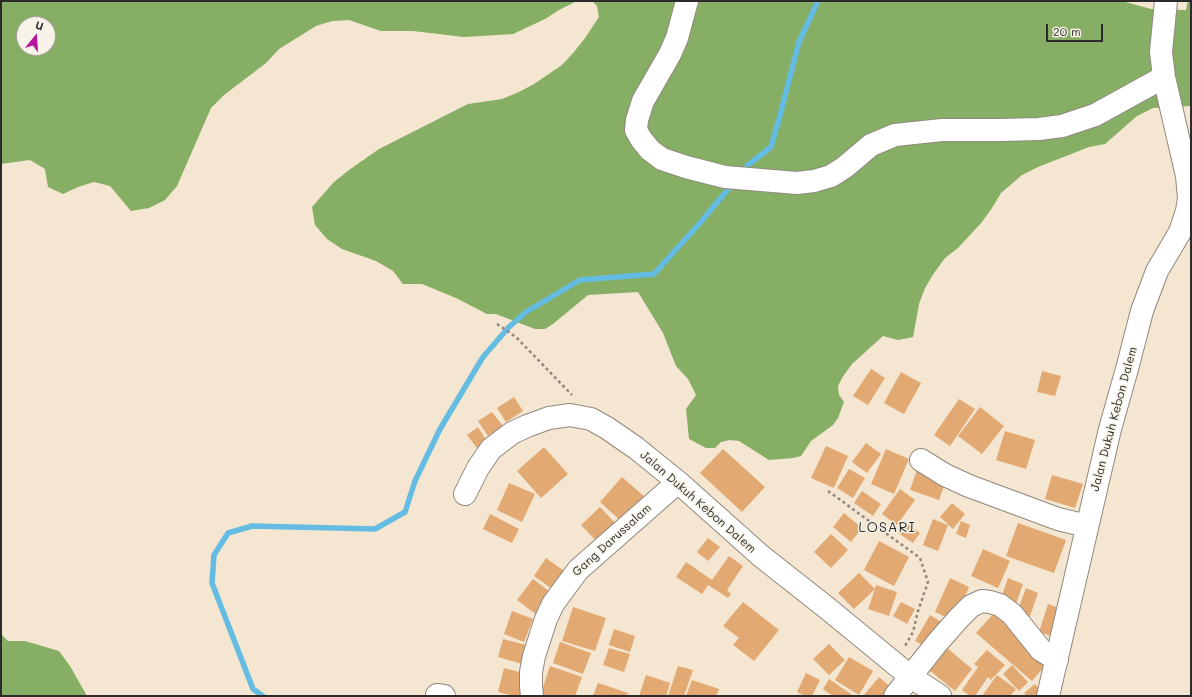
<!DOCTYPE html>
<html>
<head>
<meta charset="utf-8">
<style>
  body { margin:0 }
  #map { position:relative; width:1192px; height:697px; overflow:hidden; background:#f4e6d0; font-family:Mali,sans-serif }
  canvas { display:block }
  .frame { position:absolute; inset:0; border:2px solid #2b2b2b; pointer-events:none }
  .north { position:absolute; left:16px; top:16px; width:40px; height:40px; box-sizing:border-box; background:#f7f3e8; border:1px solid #a5a39c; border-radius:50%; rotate:18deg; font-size:11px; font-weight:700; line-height:16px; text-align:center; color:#2b2b2b }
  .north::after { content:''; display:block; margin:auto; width:14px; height:18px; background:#b5179e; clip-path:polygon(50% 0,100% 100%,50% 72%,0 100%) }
  .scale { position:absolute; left:1046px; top:24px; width:57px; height:18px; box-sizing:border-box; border:2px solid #2b2b2b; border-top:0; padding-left:5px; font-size:12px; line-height:14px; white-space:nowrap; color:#2b2b2b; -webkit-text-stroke:3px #f7f3e8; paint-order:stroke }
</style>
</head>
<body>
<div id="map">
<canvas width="1192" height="697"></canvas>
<div class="frame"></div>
<div class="north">U</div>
<div class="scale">20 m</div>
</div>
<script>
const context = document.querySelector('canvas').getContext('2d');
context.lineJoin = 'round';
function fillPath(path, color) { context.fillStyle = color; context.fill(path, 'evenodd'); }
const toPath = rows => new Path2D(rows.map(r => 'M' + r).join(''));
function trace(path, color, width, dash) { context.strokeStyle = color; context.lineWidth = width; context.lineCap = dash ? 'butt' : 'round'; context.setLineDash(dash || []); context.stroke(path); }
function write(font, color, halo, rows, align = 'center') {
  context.font = font + ' Mali,sans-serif'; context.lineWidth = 3; context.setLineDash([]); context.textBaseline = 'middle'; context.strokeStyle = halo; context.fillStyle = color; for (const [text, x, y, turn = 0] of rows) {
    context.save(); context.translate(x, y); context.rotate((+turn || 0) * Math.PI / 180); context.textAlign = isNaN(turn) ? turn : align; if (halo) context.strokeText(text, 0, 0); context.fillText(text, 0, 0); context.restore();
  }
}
const forest = toPath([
  [1,1,577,1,559,10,545,19,513,34,464,37,413,31,381,31,349,20,332,21,316,26,279,49,266,63,224,95,211,108,177,186,165,200,149,208,131,211,110,186,94,182,78,187,63,194,48,187,45,169,30,160,1,164],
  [24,24,48,24,48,48,24,48],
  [592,1,1122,1,1151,9,1186,10,1188,1,1191,1,1191,106,1153,108,1137,116,1105,144,1089,147,1038,167,1022,175,1001,193,992,208,982,222,958,248,945,258,934,273,925,288,919,304,913,337,898,340,883,336,852,364,842,378,838,386,839,395,844,402,838,418,833,425,811,441,801,456,793,458,769,460,739,441,730,440,721,442,715,448,706,448,689,439,686,409,696,395,688,379,676,366,663,333,638,292,588,295,553,324,545,329,535,329,496,314,487,314,456,298,422,284,403,284,393,271,376,261,342,249,327,239,315,225,312,207,334,182,349,170,379,149,468,104,502,99,519,92,534,84,562,65,574,52,585,38,599,17,597,6],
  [1,634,8,641,25,641,59,651,70,666,87,696,1,696]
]);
const stream = toPath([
  [742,173,748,165,771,147,779,119,799,42,818,1],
  [263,696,253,689,212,583,214,555,228,533,252,526,375,529,405,512,415,481,440,429,483,357,509,327,526,312,580,280,654,274,699,224,734,182]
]);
const building = toPath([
  [871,369,885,378,868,405,853,396],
  [1042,371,1061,376,1055,396,1037,392],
  [901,372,921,383,904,414,884,403],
  [514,397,523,411,506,422,497,408],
  [959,399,975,409,950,446,934,435],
  [980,407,1004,426,982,454,958,436],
  [492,412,503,426,488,436,478,421],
  [478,427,487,441,477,448,467,435],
  [1005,431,1035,440,1026,469,996,460],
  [866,443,881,454,867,473,852,462],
  [826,446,848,456,834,488,811,478],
  [544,447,568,474,541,498,517,471],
  [723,449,765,487,742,512,700,473],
  [886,449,909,459,894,494,871,484],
  [849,469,865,478,853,498,837,488],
  [917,470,946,480,939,500,910,490],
  [1052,475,1083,484,1075,508,1045,499],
  [622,477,646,498,623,523,600,502],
  [509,483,535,494,522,522,497,510],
  [900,489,915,500,897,525,882,514],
  [862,491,881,504,873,516,854,503],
  [952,503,965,514,953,529,940,517],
  [600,507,617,525,598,543,581,525],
  [844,513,862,528,851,542,833,527],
  [490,514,519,529,512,543,483,529],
  [933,519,948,525,938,551,923,545],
  [961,521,970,525,966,538,956,534],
  [905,522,920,533,913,543,898,533],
  [1018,523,1066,540,1054,573,1006,556],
  [831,534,848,550,831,568,814,552],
  [708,538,720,547,708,561,697,552],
  [879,541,909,557,894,586,864,570],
  [983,549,1010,561,998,588,971,576],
  [729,556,743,566,727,590,731,594,728,598,708,585,702,594,676,577,686,562,712,580],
  [546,558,567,573,555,591,534,576],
  [859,573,875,589,876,585,897,592,889,616,868,609,875,589,854,609,838,593],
  [950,578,969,587,954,621,935,612],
  [1008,578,1023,584,1016,604,1001,598],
  [533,579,553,594,537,615,517,600],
  [1026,588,1038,593,1029,619,1016,615],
  [743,602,779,630,754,661,733,645,739,638,723,626],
  [901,602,915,609,907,624,893,616],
  [1048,604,1062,609,1054,637,1039,632],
  [573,607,606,618,595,651,562,641],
  [512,611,533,619,524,642,504,634],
  [994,613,1050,660,1032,681,976,633],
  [930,615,946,625,931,650,915,641],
  [614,629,635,636,630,652,609,645],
  [503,639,526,645,522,664,498,657],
  [560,642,591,653,583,674,553,663],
  [829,644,845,660,829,675,813,659],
  [609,648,630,654,624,672,603,665],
  [947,648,972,669,955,691,929,670],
  [987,650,1005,665,991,680,988,677,975,696,970,696,962,690,978,667,974,664],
  [849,657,873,671,859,695,835,680],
  [1012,665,1028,682,1019,691,1003,674],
  [550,666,582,677,575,696,540,696],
  [678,666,693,670,684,696,668,696],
  [504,668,527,674,521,696,514,696,498,692],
  [806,673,820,680,812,696,805,696,797,692],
  [646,675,670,683,666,696,639,696],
  [997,675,1016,689,1010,696,982,696],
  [879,677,895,691,891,696,863,696],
  [829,679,854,696,833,696,823,689],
  [692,680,719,689,716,696,686,696],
  [598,683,628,693,627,696,593,696],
  [1035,684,1044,694,1042,696,1027,696,1024,693]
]);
const path = toPath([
  [497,324,516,337,572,395],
  [828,491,920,558,928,582,918,611,913,632,905,646]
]);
const minor = toPath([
  [687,1,677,38,670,54,643,101,637,120,636,130,641,139,650,150,662,159,686,167,725,177,797,183,814,181,831,176,845,167,871,145,895,135,942,130,1001,130,1039,129,1062,126,1095,115,1164,77],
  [921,460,945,475,969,486,1058,519,1087,526],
  [465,494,478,468,491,449,512,433,527,426,549,418,570,415,591,419,607,428,636,448,678,482,761,556,827,608,911,677,940,696],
  [437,695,444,696],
  [532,696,531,686,531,672,534,656,546,619,553,604,578,570,678,482],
  [895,696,937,643,959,618,971,606,982,601,990,602,1000,605,1012,614,1041,650,1057,660],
  [1048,696,1110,429,1127,369,1142,311,1157,271,1180,232,1187,211,1189,198,1187,176,1164,77,1161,52,1166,1]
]);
const streetNames = [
  ["Jalan Dukuh Kebon Dalem",1114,419,-75],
  ["Jalan Dukuh Kebon Dalem",698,502,41],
  ["Gang Darussalam",612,540,-42]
];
const quarterNames = [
  ["LOSARI",887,528]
];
fillPath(forest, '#86ae65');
trace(stream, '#65bce2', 5.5);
fillPath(building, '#e2a973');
trace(minor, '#90887e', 24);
trace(path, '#90887e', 2.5, [3, 3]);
trace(minor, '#fff', 22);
write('12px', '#2b2b2b', '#f7f3e8', streetNames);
context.letterSpacing = '1px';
write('14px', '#2b2b2b', '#f7f3e8', quarterNames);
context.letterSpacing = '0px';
</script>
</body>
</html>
